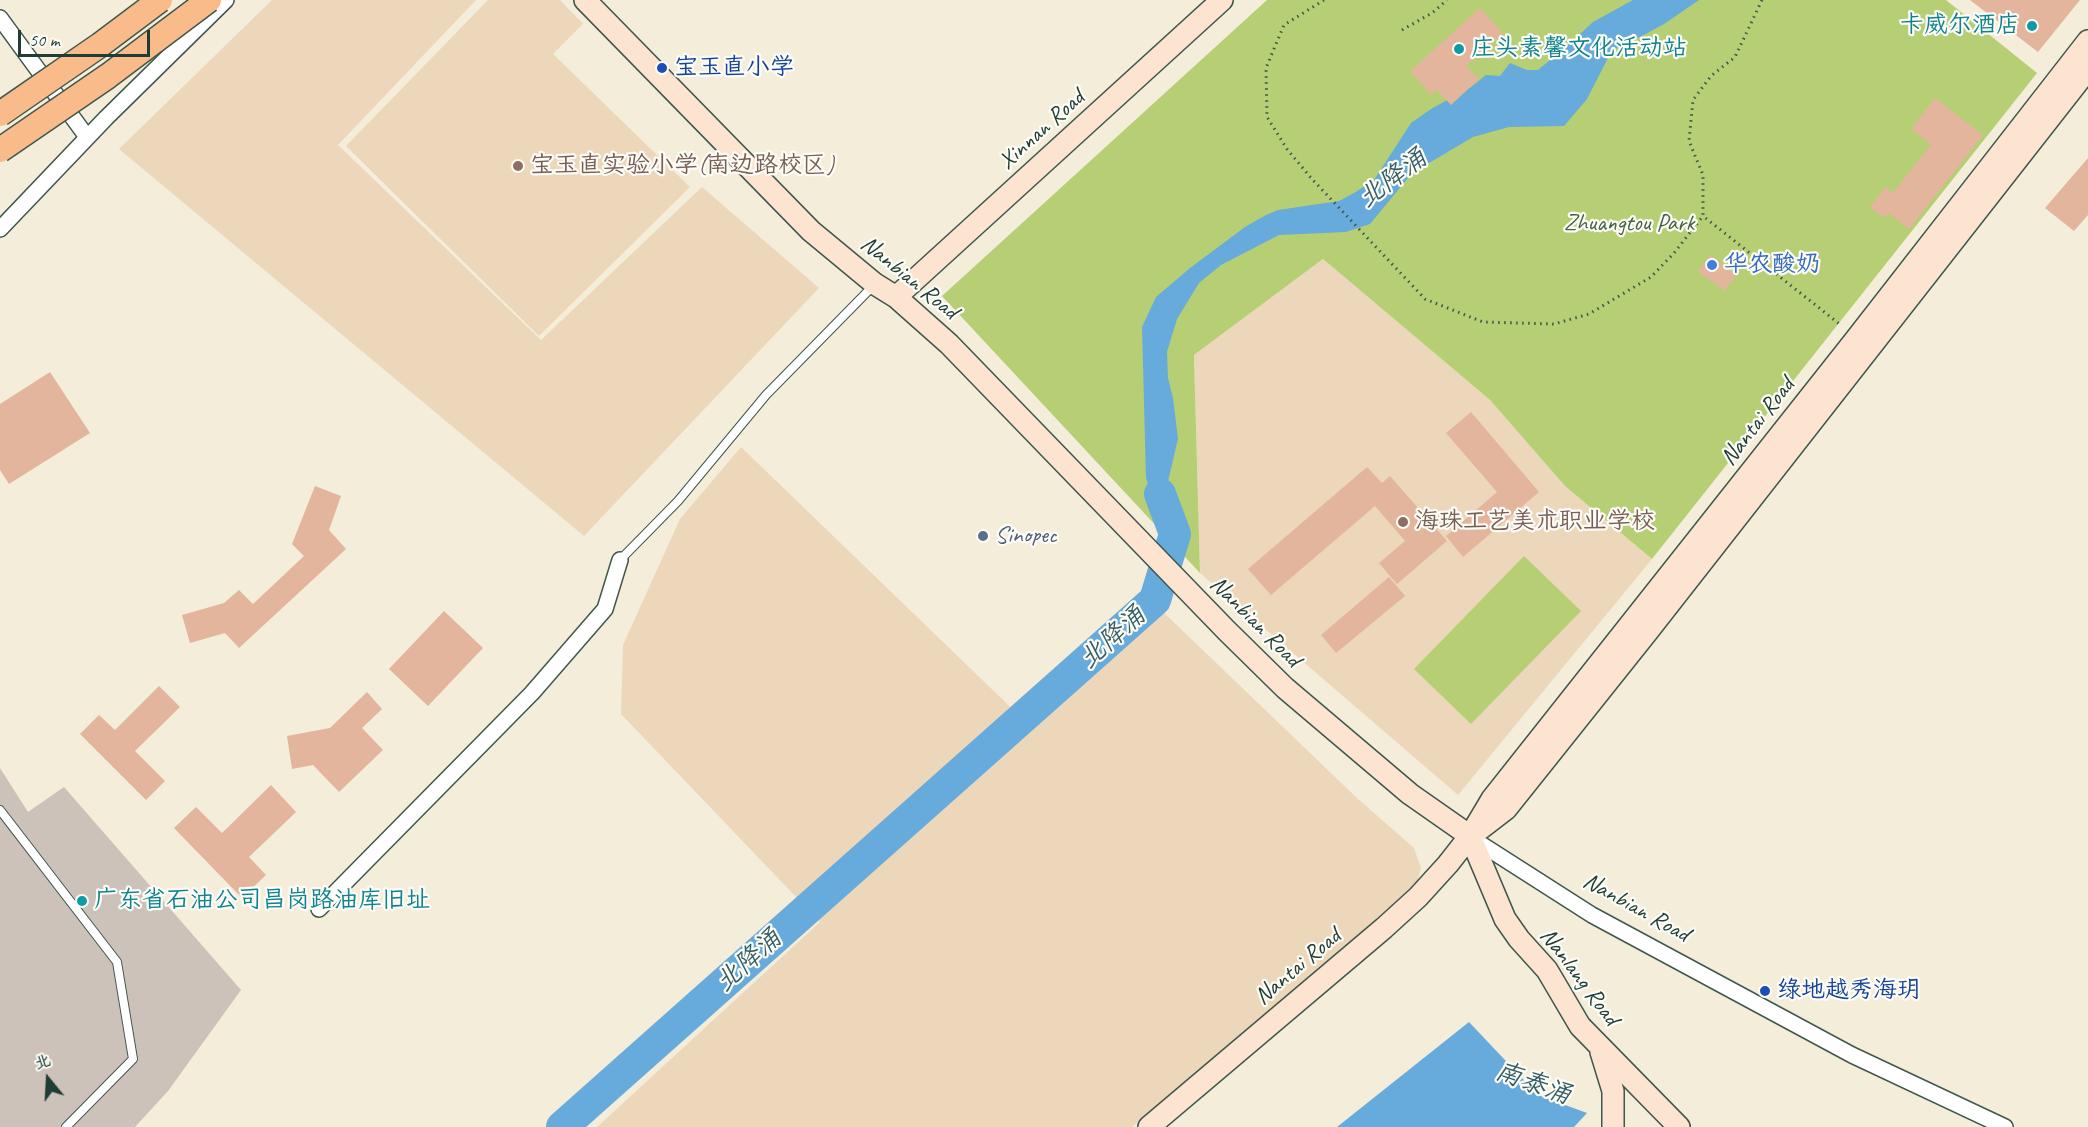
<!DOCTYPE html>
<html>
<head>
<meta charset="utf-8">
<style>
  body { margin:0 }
  #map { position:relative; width:2088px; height:1127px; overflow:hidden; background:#f4edd9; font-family:Caveat,"LXGW WenKai TC",sans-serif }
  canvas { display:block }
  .north { position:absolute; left:18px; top:1049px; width:60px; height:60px; -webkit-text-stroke:4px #fdfcf7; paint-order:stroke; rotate:342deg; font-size:16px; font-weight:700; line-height:24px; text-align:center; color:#1f3d34 }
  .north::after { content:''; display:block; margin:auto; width:21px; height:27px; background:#1f3d34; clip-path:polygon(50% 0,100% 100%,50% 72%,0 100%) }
  .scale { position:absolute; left:18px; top:30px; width:132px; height:27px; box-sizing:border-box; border:3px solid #1f3d34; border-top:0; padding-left:8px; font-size:18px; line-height:21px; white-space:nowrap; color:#1f3d34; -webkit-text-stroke:4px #fdfcf7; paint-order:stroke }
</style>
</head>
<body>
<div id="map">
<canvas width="2088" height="1127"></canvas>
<div class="north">北</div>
<div class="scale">50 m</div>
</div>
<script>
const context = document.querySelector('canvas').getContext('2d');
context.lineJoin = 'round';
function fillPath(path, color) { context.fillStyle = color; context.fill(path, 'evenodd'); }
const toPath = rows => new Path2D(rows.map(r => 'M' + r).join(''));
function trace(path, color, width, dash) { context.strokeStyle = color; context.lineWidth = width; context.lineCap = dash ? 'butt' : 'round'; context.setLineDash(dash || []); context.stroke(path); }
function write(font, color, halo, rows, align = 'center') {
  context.font = font + ' Caveat,"LXGW WenKai TC",sans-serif'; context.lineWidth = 4.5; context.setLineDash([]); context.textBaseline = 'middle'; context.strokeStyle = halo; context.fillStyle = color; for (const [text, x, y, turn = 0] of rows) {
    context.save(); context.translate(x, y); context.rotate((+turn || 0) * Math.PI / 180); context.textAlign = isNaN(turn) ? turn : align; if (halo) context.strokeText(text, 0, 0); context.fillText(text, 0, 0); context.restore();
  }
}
const built = toPath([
  [272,0,476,0,338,145,541,340,702,187,819,288,584,536,119,149],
  [488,0,560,0,583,24,553,54,690,187,539,336,346,146],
  [1323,259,1490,400,1565,486,1652,559,1458,795,1200,573,1194,355],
  [741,447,1028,724,1142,626,1160,609,1357,798,1414,848,1421,868,1416,887,1132,1127,597,1127,820,922,621,714,623,645,680,519]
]);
const industrial = toPath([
  [0,768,28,812,64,787,241,990,168,1091,135,1127,0,1127]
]);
const green = toPath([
  [1267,0,1946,0,2037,73,1652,559,1565,486,1490,400,1323,259,1194,355,1200,573,942,296],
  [1524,556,1581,611,1471,724,1414,669]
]);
const water = toPath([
  [1633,0,1699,0,1664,24,1640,37,1624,41,1609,56,1587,99,1564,126,1509,127,1473,137,1424,166,1408,178,1370,224,1346,232,1279,235,1221,265,1199,283,1177,319,1167,352,1168,378,1173,398,1178,439,1165,494,1175,534,1170,531,1156,507,1146,478,1142,327,1156,297,1190,268,1245,227,1266,215,1278,210,1339,201,1354,193,1374,180,1411,123,1431,109,1471,87,1486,75,1500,76,1510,63,1527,70,1538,70,1550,60,1554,48,1576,42,1579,35,1593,22],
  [1469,1022,1538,1095,1587,1113,1574,1127,1337,1127]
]);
const river = toPath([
  [562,1127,1155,600,1175,534,1160,494]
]);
const building = toPath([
  [1970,0,2080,0,2038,52],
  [1480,8,1503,33,1466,66,1479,79,1451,105,1437,90,1431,95,1410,71],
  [1935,98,1983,135,1909,229,1888,213,1884,218,1870,207,1885,187,1893,193,1931,144,1911,129],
  [2088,158,2088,215,2074,231,2045,208],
  [1710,255,1736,275,1724,291,1698,271],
  [50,372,90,433,9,484,0,470,0,404],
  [1471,412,1539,492,1463,557,1446,536,1497,492,1446,433],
  [1367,467,1382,483,1390,476,1447,541,1397,584,1379,563,1405,541,1375,506,1271,595,1248,569],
  [315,486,341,496,329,530,346,549,239,648,225,633,190,643,182,615,224,603,239,590,253,604,304,556,292,544],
  [1389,577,1405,596,1336,653,1321,635],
  [444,611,483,648,428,706,389,669],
  [159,686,180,707,135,751,165,781,146,800,80,734,99,715,115,730],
  [367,692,382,709,362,728,383,750,339,792,313,765,292,769,287,736,330,728],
  [271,785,296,812,249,857,266,875,242,898,174,828,196,807,222,833]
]);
const path = toPath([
  [1324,0,1284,25,1266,68,1267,117,1287,149,1311,178,1425,299,1483,322,1554,324,1589,314,1651,277,1674,253,1703,216],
  [1762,0,1735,57,1711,76,1693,100,1689,141,1703,175,1703,216,1842,326],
  [1402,30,1432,13,1447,0]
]);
const lane = toPath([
  [620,560,678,501,766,395,874,285],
  [0,810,117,962,133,1059,66,1127]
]);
const street = toPath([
  [0,18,87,137],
  [0,229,106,118,226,0],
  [1470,837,1592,915,1852,1055,2005,1127],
  [319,909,532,693,605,609,620,560]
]);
const secondary = toPath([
  [585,0,811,231,875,284,896,297,949,344,1227,631,1285,688,1410,794,1470,836],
  [896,297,1222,0],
  [1480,829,1506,809,1648,631,2088,69],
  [1470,836,1505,919,1519,939,1547,970,1580,1026,1679,1127],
  [1601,1052,1613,1091,1613,1127],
  [1149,1127,1384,928,1418,897,1448,864,1470,836,1492,799,1856,339,2088,41]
]);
const primaryBridge = toPath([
  [0,114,100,45,160,0],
  [0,150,108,76,209,0]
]);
const markers = [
  [2032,26,6,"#0f9aa8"],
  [1459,49,6,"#0f9aa8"],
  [662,68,6,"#1a4fb4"],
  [518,166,6,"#8d6e63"],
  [1712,265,6,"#3f7fe0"],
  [1403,522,6,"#8d6e63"],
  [983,536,6,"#5c6f8a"],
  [82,901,6,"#0f9aa8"],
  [1765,991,6,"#1a4fb4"]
];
const cultureNames = [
  ["卡威尔酒店",2020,26,"right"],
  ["庄头素馨文化活动站",1471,49],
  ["广东省石油公司昌岗路油库旧址",94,901]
];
const transitNames = [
  ["宝玉直小学",674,68],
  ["绿地越秀海玥",1777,991]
];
const streetNames = [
  ["Xinnan Road",1042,130,-42],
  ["Nanbian Road",909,278,39],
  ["Nantai Road",1758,422,-52],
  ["Nanbian Road",1255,622,45],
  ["Nanbian Road",1636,908,29],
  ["Nantai Road",1298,967,-40],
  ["Nanlang Road",1579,977,53]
];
const educationNames = [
  ["宝玉直实验小学(南边路校区)",530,166],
  ["海珠工艺美术职业学校",1415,522]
];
const parkNames = [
  ["Zhuangtou Park",1629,224]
];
const shopNames = [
  ["华农酸奶",1724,265]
];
const serviceNames = [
  ["Sinopec",995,536]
];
const waterNames = [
  ["北降涌",1393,179,-37],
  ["北降涌",1113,638,-42],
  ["北降涌",749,961,-42],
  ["南泰涌",1533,1084,20]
];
fillPath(built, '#edd7bb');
fillPath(industrial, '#ccc2b9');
fillPath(green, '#b6cf74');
fillPath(water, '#66abdb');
trace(river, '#66abdb', 32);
fillPath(building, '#e3b59c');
trace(lane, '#3f574d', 10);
trace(street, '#3f574d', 18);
trace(secondary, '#3f574d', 24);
trace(path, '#3f574d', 3, [1.5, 4.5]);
trace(lane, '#fff', 8);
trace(street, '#fff', 15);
trace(secondary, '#fde4d1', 21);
trace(primaryBridge, '#3f574d', 27, []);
trace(primaryBridge, '#fabb8b', 24);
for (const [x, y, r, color] of markers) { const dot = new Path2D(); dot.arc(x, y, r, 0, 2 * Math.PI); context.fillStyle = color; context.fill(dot); trace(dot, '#fdfcf7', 2); }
write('24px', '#0d838f', '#fdfcf7', cultureNames, 'left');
write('24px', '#164399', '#fdfcf7', transitNames, 'left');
write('24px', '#1f3d34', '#fdfcf7', streetNames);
write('24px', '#785e54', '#fdfcf7', educationNames, 'left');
write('24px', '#456244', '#fdfcf7', parkNames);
write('24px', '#366cbe', '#fdfcf7', shopNames, 'left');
write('24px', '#4e5e75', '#fdfcf7', serviceNames, 'left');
write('italic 26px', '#345e66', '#fdfcf7', waterNames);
</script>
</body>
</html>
